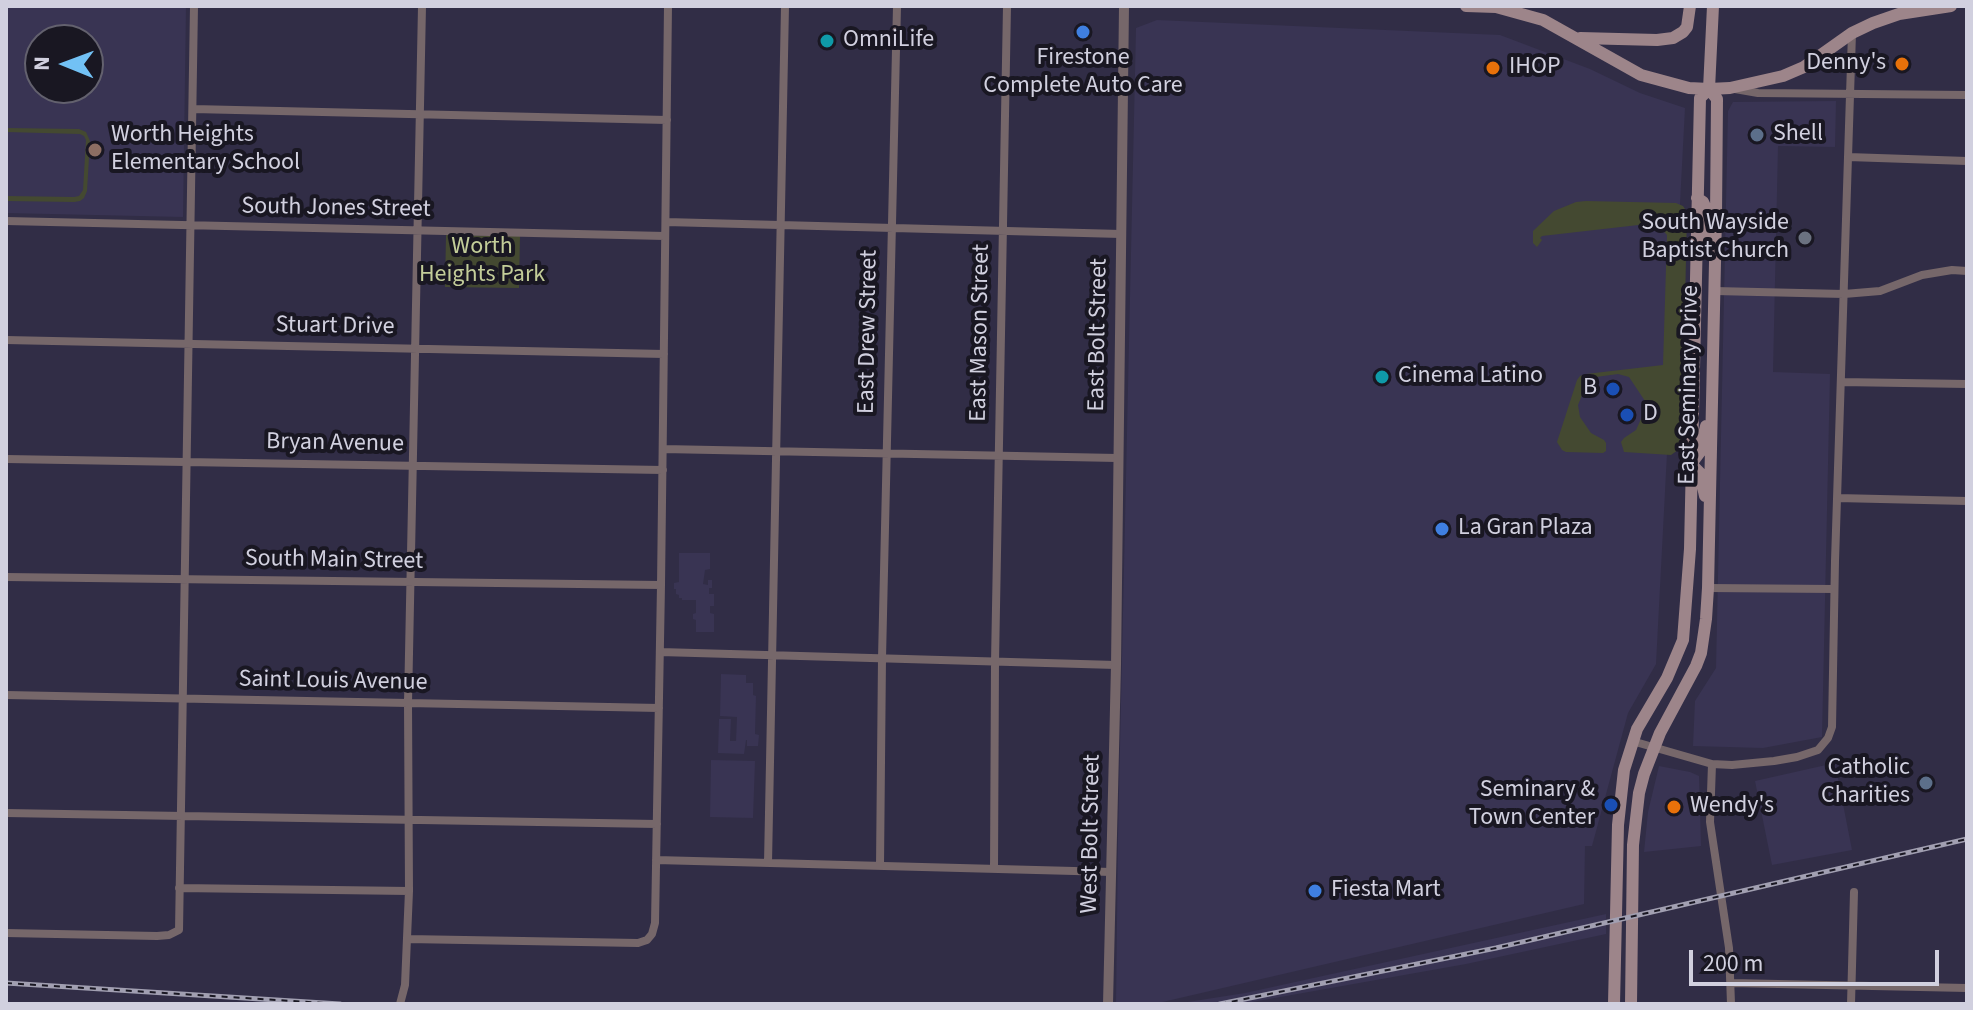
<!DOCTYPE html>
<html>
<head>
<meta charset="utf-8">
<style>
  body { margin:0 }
  #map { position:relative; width:1973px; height:1010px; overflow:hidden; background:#312d46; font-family:"Source Sans 3",sans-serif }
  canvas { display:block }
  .frame { position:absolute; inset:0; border:8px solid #d1d0df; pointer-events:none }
  .north { position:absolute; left:24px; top:24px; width:80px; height:80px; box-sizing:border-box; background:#191722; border:2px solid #63616e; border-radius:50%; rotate:271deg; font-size:22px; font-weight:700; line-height:32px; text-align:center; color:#d1d0df }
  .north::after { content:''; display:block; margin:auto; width:28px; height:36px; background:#72c1f5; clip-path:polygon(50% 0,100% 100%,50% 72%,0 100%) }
  .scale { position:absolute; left:1689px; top:950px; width:250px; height:36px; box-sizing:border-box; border:4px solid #d1d0df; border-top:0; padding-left:10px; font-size:24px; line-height:28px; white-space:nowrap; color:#d1d0df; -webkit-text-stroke:6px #191722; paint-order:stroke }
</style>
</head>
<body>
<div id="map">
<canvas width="1973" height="1010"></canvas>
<div class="frame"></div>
<div class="north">N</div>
<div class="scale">200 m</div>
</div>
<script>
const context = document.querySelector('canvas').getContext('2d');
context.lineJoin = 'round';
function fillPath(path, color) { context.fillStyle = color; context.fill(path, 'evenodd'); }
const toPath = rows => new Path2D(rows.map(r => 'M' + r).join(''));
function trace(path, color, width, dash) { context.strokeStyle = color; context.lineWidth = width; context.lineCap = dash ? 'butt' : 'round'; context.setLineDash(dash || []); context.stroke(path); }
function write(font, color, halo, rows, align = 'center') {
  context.font = font + ' "Source Sans 3",sans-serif'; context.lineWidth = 8; context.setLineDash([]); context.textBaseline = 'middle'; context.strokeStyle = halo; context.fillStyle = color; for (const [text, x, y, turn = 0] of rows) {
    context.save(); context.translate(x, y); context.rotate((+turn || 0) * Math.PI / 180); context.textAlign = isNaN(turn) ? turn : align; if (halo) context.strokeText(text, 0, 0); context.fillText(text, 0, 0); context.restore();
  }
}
const built = toPath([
  [6,6,186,6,183,217,6,213],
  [40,40,88,40,88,88,40,88],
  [1157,20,1500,35,1590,69,1640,93,1685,108,1656,664,1628,713,1592,846,1585,846,1584,904,1154,1004,1116,1004,1118,837,1136,28],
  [1836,101,1835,147,1778,146,1773,372,1830,374,1822,737,1763,748,1693,746,1695,701,1716,668,1728,111,1733,102],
  [679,553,710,553,710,569,705,570,703,584,708,585,708,580,712,580,712,588,709,588,709,594,714,594,714,606,710,606,710,613,714,614,714,632,696,632,696,620,693,619,693,614,696,613,696,600,682,600,682,598,679,598,679,595,676,594,676,589,674,589,674,583,679,582],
  [721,674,746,675,746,683,753,683,753,695,756,696,755,734,759,735,758,746,747,746,747,740,746,740,744,754,718,753,719,719,731,719,730,741,736,741,737,717,720,716],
  [711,760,755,761,753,818,710,817],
  [1835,763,1852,850,1772,865,1755,781],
  [1659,766,1690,772,1699,776,1701,846,1644,852,1648,812],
  [1606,914,1606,934,1466,964,1241,1004,1175,1004,1245,993]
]);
const green = toPath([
  [6,128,79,129,86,132,90,141,87,191,84,198,80,201,74,202,6,201,6,196,74,197,79,196,83,190,86,140,84,136,80,134,6,132],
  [1586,201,1676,203,1683,206,1687,212,1682,444,1678,450,1671,455,1624,452,1621,442,1624,438,1636,430,1645,410,1645,401,1629,377,1618,374,1596,377,1590,379,1587,383,1578,405,1580,417,1591,433,1604,440,1606,443,1606,451,1603,453,1566,452,1562,450,1557,442,1577,380,1580,376,1586,374,1663,365,1667,235,1656,223,1542,236,1540,238,1542,240,1537,247,1533,243,1533,231,1554,211,1576,202],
  [446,235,520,236,519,288,445,287]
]);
const minor = toPath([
  [1735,89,1758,93,1967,95],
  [193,109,667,120],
  [1848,157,1967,161],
  [6,221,665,236],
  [666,222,1121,234],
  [1715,291,1844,294,1880,291,1922,275,1952,270,1967,271],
  [6,340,664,354],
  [1841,382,1967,384],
  [663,449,1117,458],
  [6,459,663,470],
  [1837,498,1967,501],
  [6,577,661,585],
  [1708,588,1834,589],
  [660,652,1116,665],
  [6,695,659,708],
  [1632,741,1712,764,1732,765,1774,761,1797,757,1818,750,1828,738,1832,727,1835,561,1852,33],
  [1712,764,1710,822,1729,948,1731,1004],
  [6,813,657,824],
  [656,860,1112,872],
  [768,863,785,6],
  [880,866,882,658,897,6],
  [994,869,995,662,1007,6],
  [179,888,409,891],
  [6,933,157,936,169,935,179,930,194,6],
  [407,939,638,943,647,940,652,934,655,923,661,585,668,6],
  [1731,983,1967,988],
  [400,1004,405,985,409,891,408,703,422,6],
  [1851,1004,1854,892]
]);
const tertiary = toPath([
  [1108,1004,1116,665,1124,6]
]);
const secondary = toPath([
  [1466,6,1496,7,1543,20,1641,75,1689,88,1709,89,1730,88,1783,76,1804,67,1852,33,1873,23,1899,14,1951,6],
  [1580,38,1657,40,1673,38,1683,32,1687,27,1690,6],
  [1697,198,1703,202,1707,211,1708,240],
  [1691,464,1700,452,1706,426],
  [1691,464,1700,473,1705,496],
  [1614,1004,1618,825,1624,770,1637,729,1667,678,1683,640,1690,549,1700,98,1709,89],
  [1631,1004,1633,845,1639,793,1644,774,1660,733,1696,666,1701,653,1706,619,1708,588,1716,216,1717,99,1709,89,1713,6]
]);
const rail = toPath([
  [6,983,340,1004],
  [1220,1004,1496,948,1967,839]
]);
const markers = [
  [1083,32,8,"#3f7fe0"],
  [827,41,8,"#0f9aa8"],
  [1902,64,8,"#e8710a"],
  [1493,68,8,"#e8710a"],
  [1757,135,8,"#5c6f8a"],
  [95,150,8,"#8d6e63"],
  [1805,238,8,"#6b7280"],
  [1382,377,8,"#0f9aa8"],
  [1613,389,8,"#1a4fb4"],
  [1627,415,8,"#1a4fb4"],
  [1442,529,8,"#3f7fe0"],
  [1926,783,8,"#5c6f8a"],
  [1611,805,8,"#1a4fb4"],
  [1674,807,8,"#e8710a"],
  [1315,891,8,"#3f7fe0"]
];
const poiNames = [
  ["OmniLife",843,41],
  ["Firestone",1083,59,"center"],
  ["Complete Auto Care",1083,87,"center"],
  ["Denny's",1886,64,"right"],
  ["IHOP",1509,68],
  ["Shell",1773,135],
  ["Worth Heights",111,136],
  ["Elementary School",111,164],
  ["South Wayside",1789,224,"right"],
  ["Baptist Church",1789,252,"right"],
  ["Cinema Latino",1398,377],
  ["B",1597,389,"right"],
  ["D",1643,415],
  ["La Gran Plaza",1458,529],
  ["Catholic",1910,769,"right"],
  ["Charities",1910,797,"right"],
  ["Seminary &",1595,791,"right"],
  ["Town Center",1595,819,"right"],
  ["Wendy's",1690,807],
  ["Fiesta Mart",1331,891]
];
const streetNames = [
  ["South Jones Street",336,209,1],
  ["Stuart Drive",335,327,1],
  ["East Drew Street",869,332,-89],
  ["East Mason Street",981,333,-89],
  ["East Bolt Street",1099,335,-89],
  ["East Seminary Drive",1690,385,-89],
  ["Bryan Avenue",335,444,1],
  ["South Main Street",334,561,1],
  ["Saint Louis Avenue",333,682,1],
  ["West Bolt Street",1092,834,-89]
];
const parkNames = [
  ["Worth",482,248],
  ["Heights Park",482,276]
];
fillPath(built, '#393453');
fillPath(green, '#444931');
trace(minor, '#76676a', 8);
trace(tertiary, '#76676a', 10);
trace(secondary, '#9d858a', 12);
trace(rail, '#a19fb1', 5);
trace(rail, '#191722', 2, [6]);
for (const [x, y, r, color] of markers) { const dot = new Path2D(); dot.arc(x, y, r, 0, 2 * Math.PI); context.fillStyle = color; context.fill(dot); trace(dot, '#191722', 3); }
write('24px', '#d1d0df', '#191722', poiNames, 'left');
write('24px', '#d1d0df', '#191722', streetNames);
write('24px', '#c3cd99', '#191722', parkNames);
</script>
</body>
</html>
